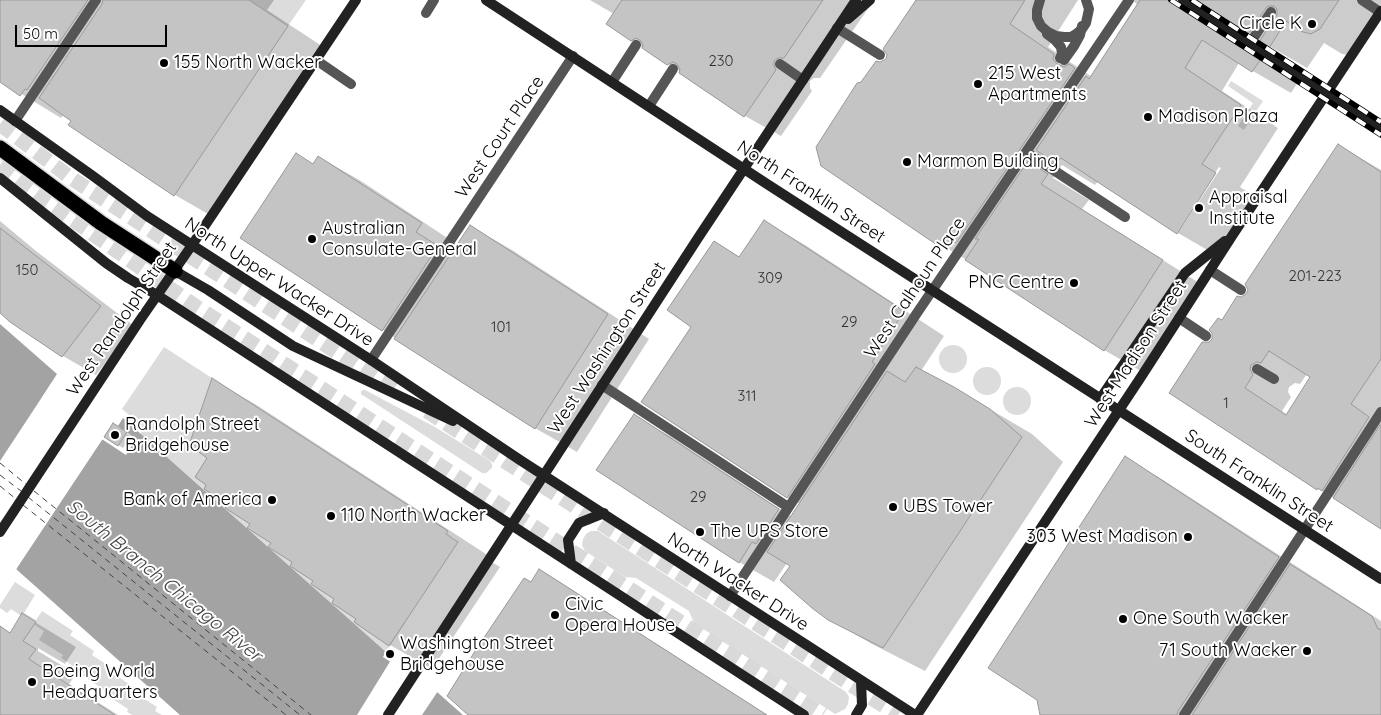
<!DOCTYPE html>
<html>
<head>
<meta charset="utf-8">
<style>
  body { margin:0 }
  #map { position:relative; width:1381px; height:715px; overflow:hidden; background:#fff; font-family:Quicksand,sans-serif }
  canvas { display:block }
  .scale { position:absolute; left:15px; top:25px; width:152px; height:22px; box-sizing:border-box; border:2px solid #000; border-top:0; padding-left:6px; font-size:15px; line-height:18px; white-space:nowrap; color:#000; -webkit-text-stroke:4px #fff; paint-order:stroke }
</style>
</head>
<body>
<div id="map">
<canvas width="1381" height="715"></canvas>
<div class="scale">50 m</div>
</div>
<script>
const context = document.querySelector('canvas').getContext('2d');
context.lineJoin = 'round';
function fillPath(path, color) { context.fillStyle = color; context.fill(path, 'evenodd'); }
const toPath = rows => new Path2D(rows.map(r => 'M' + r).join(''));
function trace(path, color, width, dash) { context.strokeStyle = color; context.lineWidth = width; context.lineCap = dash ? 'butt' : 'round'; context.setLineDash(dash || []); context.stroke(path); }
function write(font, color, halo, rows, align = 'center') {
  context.font = font + ' Quicksand,sans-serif'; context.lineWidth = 4; context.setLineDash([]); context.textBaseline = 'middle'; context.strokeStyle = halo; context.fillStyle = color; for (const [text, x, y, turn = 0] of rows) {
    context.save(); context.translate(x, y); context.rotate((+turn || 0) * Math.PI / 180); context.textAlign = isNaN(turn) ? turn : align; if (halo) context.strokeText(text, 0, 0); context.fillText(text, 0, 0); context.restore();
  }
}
const green = toPath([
  [249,0,306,0,288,26],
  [1231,81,1263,101,1244,130,1238,126,1253,103,1228,86],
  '939 359a14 14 0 1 1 28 0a14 14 0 1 1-28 0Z',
  [164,347,212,378,189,445,207,458,406,621,386,652,141,434,142,426,122,409],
  '973 381a14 14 0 1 1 28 0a14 14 0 1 1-28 0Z',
  '1003 401a14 14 0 1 1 28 0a14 14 0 1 1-28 0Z',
  [362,390,365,390,435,427,490,461,492,464,492,468,486,473,482,473,361,394,361,392],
  [591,531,598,531,846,692,849,697,848,704,845,709,835,714,832,712,694,623,689,611,636,578,625,577,585,551,582,545,583,539,586,534],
  [15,582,35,595,24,613,36,620,42,611,73,631,70,635,94,651,92,655,115,670,113,673,136,689,134,692,157,707,155,711,162,715,132,715,127,712,128,709,105,694,106,691,83,676,84,673,61,658,63,655,39,640,44,631,11,609,7,613,0,608,0,605]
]);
const water = toPath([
  [0,324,57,374,41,399,126,455,136,439,118,426,123,418,386,652,383,657,437,692,463,715,180,715,16,569,17,568,0,556]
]);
const pier = toPath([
  [52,382,54,384,44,399,104,437,15,571,14,568,0,559,0,461],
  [391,660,438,691,422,715,357,715]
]);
const shadow = toPath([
  [0,0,274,0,267,10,328,50,215,218,175,195,70,125,73,120,64,114,61,118,0,81],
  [590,0,874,0,820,78,814,78,810,81,810,88,812,91,781,136,745,116,680,71,631,40,614,14],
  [917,0,1078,0,1048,47,1092,77,1138,5,1132,0,1381,0,1381,16,1350,55,1342,54,1324,43,1307,68,1269,46,1221,15,1216,18,1214,23,1218,29,1298,82,1291,93,1239,63,1222,91,1278,128,1240,187,1254,196,1216,255,1178,233,1221,168,1219,167,1177,232,1098,181,1095,185,1062,165,1053,178,1089,200,1082,209,1204,286,1146,374,1104,350,977,266,938,243,862,83,880,63,887,60],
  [1338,145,1381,170,1381,528,1345,504,1318,489,1209,344,1213,340,1222,322,1241,298,1248,295],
  [1307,374,1312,377,1287,415,1282,411,1291,397,1288,392,1289,387,1295,383,1300,384],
  [319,157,361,181,458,245,470,226,512,250,649,339,577,452,535,428,383,330,314,165],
  [0,221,36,251,134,326,96,375,63,356,0,311],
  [764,221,805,245,944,336,921,371,954,388,1032,434,1063,462,925,671,872,644,829,619,791,566,787,563,774,582,739,562,634,416,670,436,792,517,800,504,787,497,693,327,715,243,740,257],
  [213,380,255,404,489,556,488,560,500,567,432,669,390,645,355,622,357,619,208,485],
  [118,427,131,436,123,448,106,437],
  [1126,458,1160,478,1381,621,1381,715,1041,715],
  [540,570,560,582,767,715,470,715,531,583],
  [23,615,76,647,65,664,38,648,38,651,76,674,69,684,118,715,0,715,0,628,11,634]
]);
const ferry = toPath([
  [0,463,27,485],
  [0,475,21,491],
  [0,486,16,499],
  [34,491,311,715],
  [28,497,300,715],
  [23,505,286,715]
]);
const building = toPath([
  [0,0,88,0,27,90,25,89,20,96,0,82,0,0],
  [103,0,249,0,288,26,174,196,68,125,71,121,39,98,102,4,103,0],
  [622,0,823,0,784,58,778,58,774,61,774,66,776,70,744,117,679,73,680,69,677,64,673,62,667,65,642,48,643,45,640,40,636,38,631,41,606,24,622,0],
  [916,0,1025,0,1010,24,1054,54,1053,59,1057,64,1064,67,1069,64,1075,68,957,242,937,245,821,166,816,147,857,83,861,82,876,61,880,62,886,59,887,55,883,49,916,0],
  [1140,0,1176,0,1179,6,1261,59,1252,72,1202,40,1185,68,1241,105,1202,164,1216,173,1177,234,1061,158,1056,164,1036,150,1086,76,1089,79,1140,0],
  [1196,0,1339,0,1320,29,1311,34,1303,32,1286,21,1269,48,1259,42,1277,15,1277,9,1274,6,1268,6,1266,8,1248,34,1196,0],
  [1338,144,1381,172,1381,359,1351,404,1369,417,1322,491,1318,488,1317,490,1169,393,1202,342,1209,342,1212,339,1212,333,1209,330,1218,318,1222,320,1237,296,1241,297,1246,294,1248,290,1245,284,1338,144],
  [1269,351,1310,377,1286,415,1245,388,1253,375,1250,369,1251,365,1257,362,1261,363,1269,351],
  [296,153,313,164,318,156,422,223,416,232,438,246,382,331,240,238,296,153],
  [1028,161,1048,174,1041,184,1163,260,1104,351,965,260,979,239,975,239,1028,161],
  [764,220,904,311,872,362,875,364,787,498,641,402,691,327,667,310,714,241,739,257,764,220],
  [470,225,608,314,535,429,394,339,470,225],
  [0,228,101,306,62,357,10,322,0,313,0,228],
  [916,367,954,387,990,409,1022,437,883,648,828,620,812,608,780,580,790,566,767,552,887,371,905,382,916,367],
  [212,378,448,531,446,534,458,542,389,646,354,622,356,619,332,603,334,599,311,584,313,581,290,566,292,562,268,547,271,543,247,528,250,524,225,508,227,504,204,489,206,485,195,477,207,458,189,445,212,378],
  [634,414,779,509,756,544,752,542,739,563,596,470,634,414],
  [113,423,127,432,118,446,104,437,113,423],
  [1380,425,1381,426,1381,529,1333,498,1380,425],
  [1125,456,1279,557,1178,711,1177,715,1040,715,1037,700,988,668,1125,456],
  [1290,564,1372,616,1378,629,1381,629,1381,715,1192,715,1290,564],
  [539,569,767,715,468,715,447,696,477,648,524,578,531,582,539,569],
  [22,613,36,622,23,641,36,649,29,659,115,715,0,715,0,626,10,633,22,613]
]);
const highwayTunnel = toPath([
  [0,124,68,176,399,393],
  [0,165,46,201,195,306,823,715],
  [427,411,898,715]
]);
const lane = toPath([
  [1362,0,1380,12],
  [426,13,434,0],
  [837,28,880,55],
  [1047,34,1055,40,1061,47,1062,54,1060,58],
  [1250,43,1271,12],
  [316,60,351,84],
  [1064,60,1074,46,1080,35,1082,26],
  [780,64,803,80],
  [612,82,636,45],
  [649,106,673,69],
  [15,121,96,0],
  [1026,152,1125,217],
  [1210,270,1241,290],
  [1179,318,1206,336],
  [371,360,573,56],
  [1257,369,1274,379],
  [602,385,788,507],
  [730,596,917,313,1129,0],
  [1184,715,1381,412]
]);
const secondary = toPath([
  [486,0,767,184,1381,579],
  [1183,0,1381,129],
  [848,19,870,0],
  [0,110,93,176,147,216,371,360,520,460,915,715],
  [0,178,106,263,128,278,157,295,804,715],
  [175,271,208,290,293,346,453,421],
  [1100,399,1185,273,1225,241],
  [0,532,140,320,192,245,356,0],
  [571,564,568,540,579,523,604,513],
  [388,715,698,238,856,0],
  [856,715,862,705,861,681],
  [917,715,1141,377,1232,236,1381,11]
]);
const highway = toPath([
  [0,148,101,223,175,271]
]);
const rail = toPath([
  [1171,0,1381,135],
  [1192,0,1381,122]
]);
const laneBridge = toPath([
  [1040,0,1037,10,1037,18,1041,26,1048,32,1056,36,1064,37,1071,37,1076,34,1082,29,1086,23,1089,9,1086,0]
]);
const markers = [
  [1312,24,5,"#000"],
  [164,63,5,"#000"],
  [978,84,5,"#000"],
  [1148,117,5,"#000"],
  [907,162,5,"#000"],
  [1199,208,5,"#000"],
  [312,239,5,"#000"],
  [1074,283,5,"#000"],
  [115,435,5,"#000"],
  [272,500,5,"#000"],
  [893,507,5,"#000"],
  [331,516,5,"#000"],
  [700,532,5,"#000"],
  [1188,537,5,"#000"],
  [555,615,5,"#000"],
  [1123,619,5,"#000"],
  [1307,651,5,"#000"],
  [390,654,5,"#000"],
  [32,682,5,"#000"]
];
const numberNames = [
  ["230",721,61],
  ["150",27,270],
  ["201-223",1315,276],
  ["309",770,278],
  ["29",849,322],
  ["101",501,327],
  ["311",747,396],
  ["1",1226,403],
  ["29",698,497]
];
const poiNames = [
  ["Circle K",1302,24,"right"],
  ["155 North Wacker",174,63],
  ["215 West",988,74],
  ["Apartments",988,95],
  ["Madison Plaza",1158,117],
  ["Marmon Building",917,162],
  ["Appraisal",1209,198],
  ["Institute",1209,219],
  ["Australian",322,229],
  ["Consulate-General",322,250],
  ["PNC Centre",1064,283,"right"],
  ["Randolph Street",125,425],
  ["Bridgehouse",125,446],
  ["Bank of America",262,500,"right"],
  ["UBS Tower",903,507],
  ["110 North Wacker",341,516],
  ["The UPS Store",710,532],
  ["303 West Madison",1178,537,"right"],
  ["Civic",565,605],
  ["Opera House",565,626],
  ["One South Wacker",1133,619],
  ["Washington Street",400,644],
  ["Bridgehouse",400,665],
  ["71 South Wacker",1297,651,"right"],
  ["Boeing World",42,672],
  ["Headquarters",42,693]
];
const streetNames = [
  ["West Court Place",500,137,-56],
  ["North Franklin Street",811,192,33],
  ["North Upper Wacker Drive",279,282,33],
  ["West Calhoun Place",915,288,-56],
  ["West Randolph Street",122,319,-56],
  ["West Washington Street",607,348,-57],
  ["West Madison Street",1136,354,-57],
  ["South Franklin Street",1259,481,33],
  ["North Wacker Drive",738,582,33]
];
const waterNames = [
  ["South Branch Chicago River",164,581,39]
];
fillPath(green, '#dcdcdc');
fillPath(water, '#a3a3a3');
fillPath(pier, '#fff');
fillPath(shadow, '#0003');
trace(ferry, '#444', 1, [6, 5]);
fillPath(building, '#c4c4c4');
trace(building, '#999', 1);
trace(highwayTunnel, '#d9d9d9', 15, [15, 8]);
trace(highway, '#dbdbdb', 18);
trace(lane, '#555', 10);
trace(secondary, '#222', 10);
trace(highway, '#000', 15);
trace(rail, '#000', 5.5);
trace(rail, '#fff', 4, [11]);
trace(laneBridge, '#555', 10);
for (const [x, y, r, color] of markers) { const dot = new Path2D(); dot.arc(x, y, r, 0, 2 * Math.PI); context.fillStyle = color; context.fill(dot); trace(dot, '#fff', 2); }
write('15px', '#313131', null, numberNames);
write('18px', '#000', '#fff', poiNames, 'left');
write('18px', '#000', '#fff', streetNames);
write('italic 19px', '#444', '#fff', waterNames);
</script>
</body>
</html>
